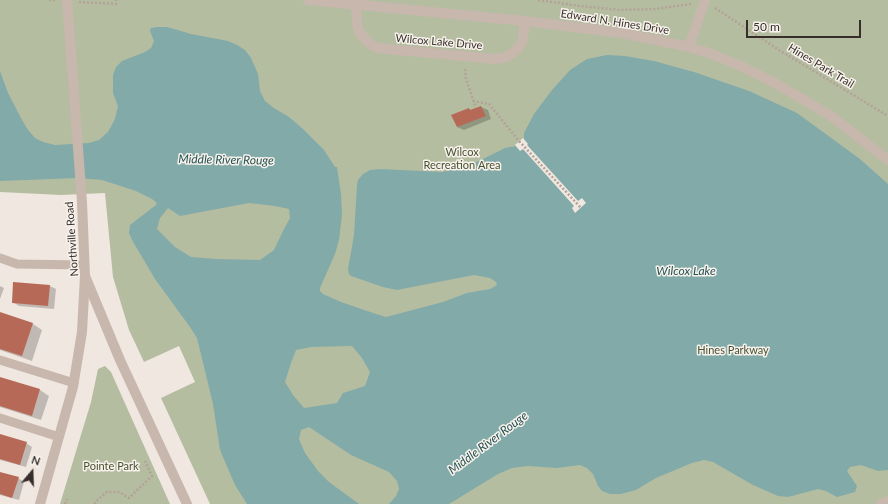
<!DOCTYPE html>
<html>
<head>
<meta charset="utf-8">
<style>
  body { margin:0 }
  #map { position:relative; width:888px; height:504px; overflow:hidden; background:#f0e7e0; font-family:Lato,sans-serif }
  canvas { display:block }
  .north { position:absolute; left:12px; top:452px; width:40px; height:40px; -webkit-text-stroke:3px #f8f2ec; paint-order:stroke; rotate:19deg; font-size:11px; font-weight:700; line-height:16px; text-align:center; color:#362e2b }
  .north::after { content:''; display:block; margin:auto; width:14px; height:18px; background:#362e2b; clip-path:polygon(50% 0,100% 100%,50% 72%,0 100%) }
  .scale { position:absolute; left:746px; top:20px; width:115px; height:18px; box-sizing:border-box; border:2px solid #362e2b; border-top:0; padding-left:5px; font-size:12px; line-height:14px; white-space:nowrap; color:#362e2b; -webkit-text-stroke:3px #f8f2ec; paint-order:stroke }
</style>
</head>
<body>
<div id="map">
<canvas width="888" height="504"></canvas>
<div class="north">N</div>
<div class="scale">50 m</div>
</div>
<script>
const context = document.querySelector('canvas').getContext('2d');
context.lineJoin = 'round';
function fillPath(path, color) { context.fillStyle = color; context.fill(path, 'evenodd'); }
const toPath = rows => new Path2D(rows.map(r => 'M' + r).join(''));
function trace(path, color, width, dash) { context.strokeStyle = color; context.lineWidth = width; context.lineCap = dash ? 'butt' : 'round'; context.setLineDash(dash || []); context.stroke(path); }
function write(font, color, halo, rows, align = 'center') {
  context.font = font + ' Lato,sans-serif'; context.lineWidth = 3; context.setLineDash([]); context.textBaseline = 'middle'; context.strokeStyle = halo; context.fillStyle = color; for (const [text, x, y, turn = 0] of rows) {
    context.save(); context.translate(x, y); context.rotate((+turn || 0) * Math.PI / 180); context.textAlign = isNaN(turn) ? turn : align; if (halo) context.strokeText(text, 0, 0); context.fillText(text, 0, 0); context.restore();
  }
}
const green = toPath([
  [0,0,888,0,888,504,210,504,161,398,195,382,179,346,144,362,129,330,113,277,105,193,61,195,0,192],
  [105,366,111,372,170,504,60,504,91,402,98,369]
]);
const water = toPath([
  [157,27,167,27,191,34,228,41,237,45,245,50,251,58,258,74,260,91,265,101,274,108,289,117,303,129,324,150,335,167,337,167,341,194,342,215,339,240,335,254,320,288,320,291,323,294,341,302,376,314,386,317,443,302,467,293,490,289,497,285,496,282,490,278,474,275,397,290,383,287,351,276,349,274,348,269,354,235,357,185,358,180,363,174,370,170,380,169,442,172,473,164,505,148,516,146,524,139,524,133,534,114,552,90,570,70,587,59,607,55,625,56,654,61,694,72,749,91,797,113,860,159,888,184,888,470,878,471,861,465,850,467,847,471,857,486,855,492,837,497,826,491,818,489,788,497,778,496,753,485,713,462,704,460,692,463,656,478,636,490,621,494,610,494,602,491,598,486,593,474,587,468,580,465,557,468,528,466,512,468,498,474,449,504,389,504,396,496,399,489,397,481,389,472,351,455,309,427,301,430,299,439,305,453,318,471,329,482,359,504,247,504,235,485,220,450,213,404,197,338,190,327,155,279,132,240,129,233,130,225,156,205,157,203,152,199,136,191,102,180,78,178,0,181,0,71,8,93,22,120,28,130,35,138,43,142,55,145,89,143,99,140,108,132,115,119,118,106,113,93,113,75,116,67,122,61,145,52,151,48,154,41,150,31,151,28],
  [249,203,275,206,289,209,290,218,283,231,274,250,260,260,216,259,191,257,175,247,157,229,160,218,168,208,180,216],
  [352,346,362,358,370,372,365,386,343,393,337,403,304,408,293,395,285,382,291,363,296,350,311,347]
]);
const pier = toPath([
  [523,138,528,144,527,145,578,201,582,198,586,203,575,213,572,208,574,206,523,149,520,151,515,145]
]);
const shadow = toPath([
  [481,107,488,110,491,119,464,130,457,127,469,109,472,111],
  [0,286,4,288,0,299],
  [50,286,56,289,54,309,19,306,13,302],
  [0,313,33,324,42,330,32,361,0,350],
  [0,378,40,390,49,396,41,420,0,407],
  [0,435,26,443,32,447,26,467,0,460],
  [0,473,18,478,24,482,19,500,0,495]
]);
const building = toPath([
  [481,106,486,116,457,127,451,115,469,108,470,110],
  [13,282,50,285,48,306,12,303],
  [0,312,33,323,22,356,0,349],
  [0,377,40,389,32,416,0,406],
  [0,434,27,442,20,465,0,459],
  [0,472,19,477,12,498,0,494]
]);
const path = toPath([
  [49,0,56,0],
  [538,0,580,6,620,10,655,9,691,4],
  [79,2,116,4,116,0],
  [715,8,779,50,888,116],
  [465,69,466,79,476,108],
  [473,101,489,104,519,141,581,208],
  [65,504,67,499],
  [95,504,95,502,107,492,119,492,129,498,152,476,145,461]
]);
const service = toPath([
  [0,258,17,264,84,265],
  [0,360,74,383],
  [0,418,59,437]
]);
const minor = toPath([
  [356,0,357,24,359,32,370,44,377,48,495,59,506,57,514,52,520,46,523,39,525,21],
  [689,47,705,0],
  [40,504,73,387,82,332,85,276]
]);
const tertiary = toPath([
  [67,0,82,202,85,276,120,360,187,504],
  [308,0,525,21,622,33,689,47,712,54,745,68,775,83,831,116,888,160],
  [881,504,888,501]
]);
const streetNames = [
  ["Edward N. Hines Drive",615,22,9],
  ["Wilcox Lake Drive",439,42,5],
  ["Hines Park Trail",821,66,31],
  ["Northville Road",72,239,-94]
];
const parkNames = [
  ["Wilcox",462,152],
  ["Recreation Area",462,165],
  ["Hines Parkway",733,350],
  ["Pointe Park",111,466]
];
const waterNames = [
  ["Middle River Rouge",226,160,1],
  ["Wilcox Lake",686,271],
  ["Middle River Rouge",488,443,-37]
];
fillPath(green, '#b5bda1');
fillPath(water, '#82aaa9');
fillPath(pier, '#f0e7e0');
fillPath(shadow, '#0003');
fillPath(building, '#b76957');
trace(path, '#b2a297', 2.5, [2, 2]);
trace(service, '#c7b7ad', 9);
trace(minor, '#c7b7ad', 10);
trace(tertiary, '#c7b7ad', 10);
write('11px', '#362e2b', '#f8f2ec', streetNames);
write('11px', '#475131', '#f8f2ec', parkNames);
write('italic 12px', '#255253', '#f8f2ec', waterNames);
</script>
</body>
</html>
